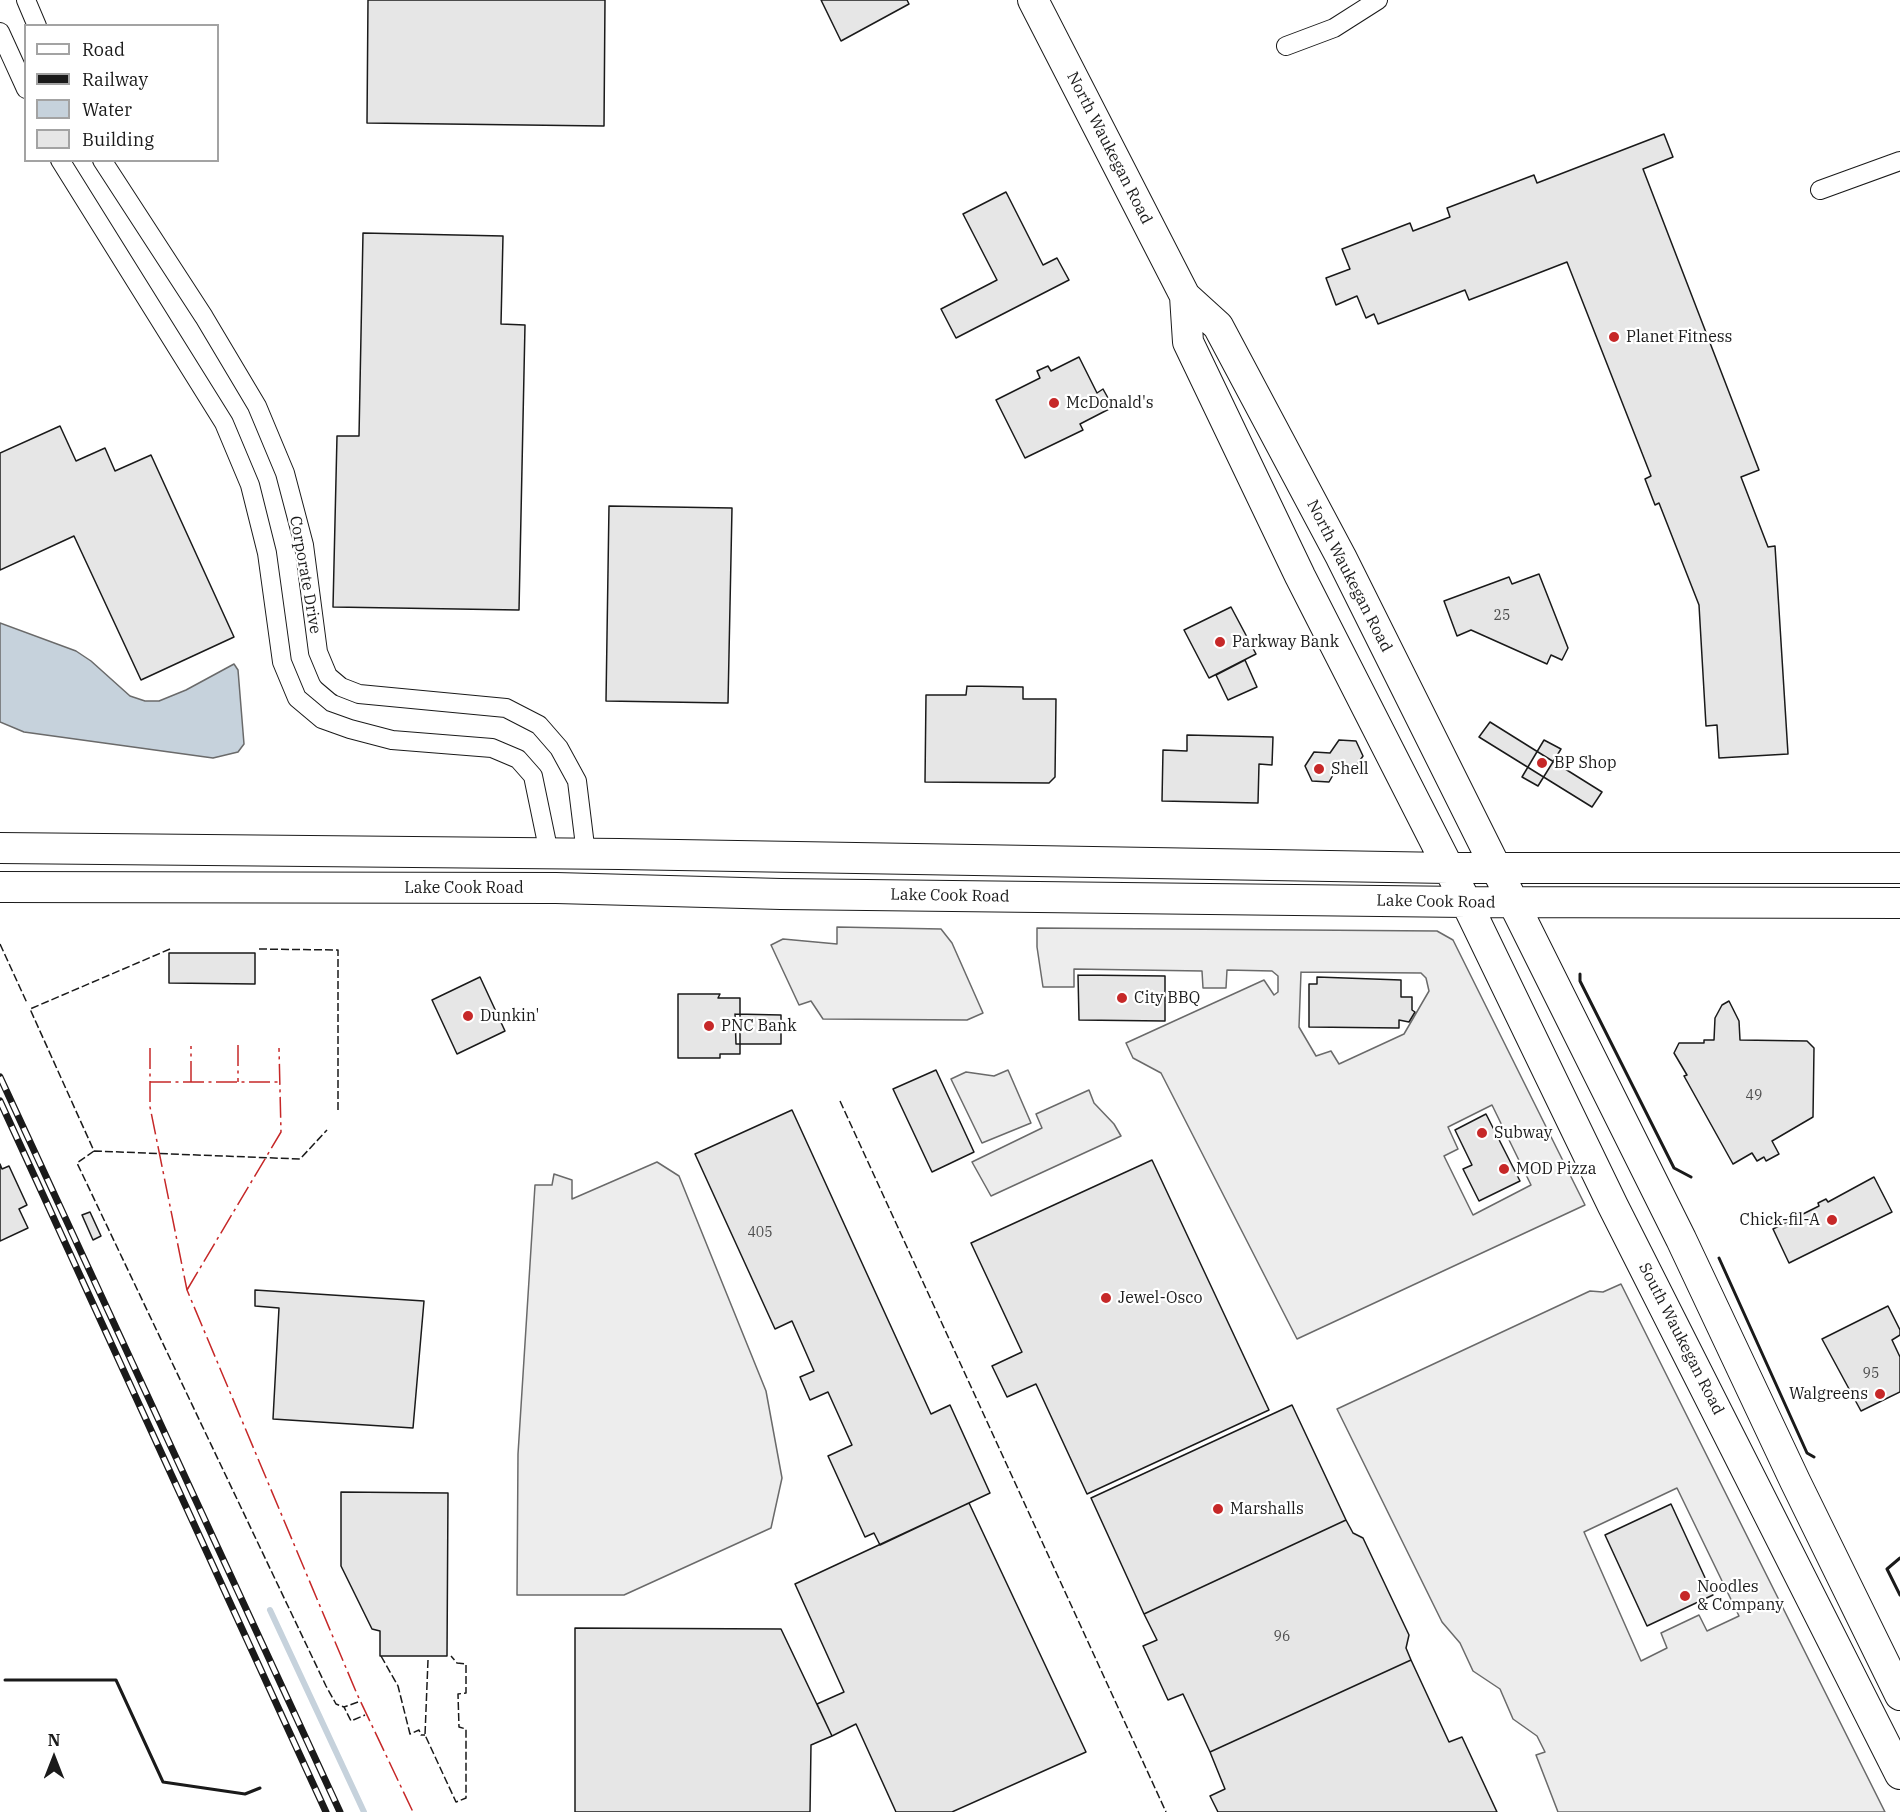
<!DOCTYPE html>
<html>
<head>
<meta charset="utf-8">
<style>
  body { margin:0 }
  #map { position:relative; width:1900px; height:1812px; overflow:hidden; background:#fff; font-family:"IBM Plex Serif",serif }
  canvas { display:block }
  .legend { position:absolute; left:24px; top:24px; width:195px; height:138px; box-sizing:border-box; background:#fff; border:2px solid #a3a3a3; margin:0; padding:8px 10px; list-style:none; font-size:18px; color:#1a1a1a }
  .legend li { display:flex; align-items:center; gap:12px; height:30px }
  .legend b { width:30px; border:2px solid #a3a3a3 }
  .north { position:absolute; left:24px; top:1728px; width:60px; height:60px; -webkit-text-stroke:4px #fff; paint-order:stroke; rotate:0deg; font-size:16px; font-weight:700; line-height:24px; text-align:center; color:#1a1a1a }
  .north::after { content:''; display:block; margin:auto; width:21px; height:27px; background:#1a1a1a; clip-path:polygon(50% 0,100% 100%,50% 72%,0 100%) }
</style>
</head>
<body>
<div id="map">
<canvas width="1900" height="1812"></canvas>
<ul class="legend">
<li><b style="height:8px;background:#fff"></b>Road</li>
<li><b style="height:8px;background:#1a1a1a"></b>Railway</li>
<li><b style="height:16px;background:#c6d2dc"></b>Water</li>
<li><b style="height:16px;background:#e6e6e6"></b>Building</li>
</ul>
<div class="north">N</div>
</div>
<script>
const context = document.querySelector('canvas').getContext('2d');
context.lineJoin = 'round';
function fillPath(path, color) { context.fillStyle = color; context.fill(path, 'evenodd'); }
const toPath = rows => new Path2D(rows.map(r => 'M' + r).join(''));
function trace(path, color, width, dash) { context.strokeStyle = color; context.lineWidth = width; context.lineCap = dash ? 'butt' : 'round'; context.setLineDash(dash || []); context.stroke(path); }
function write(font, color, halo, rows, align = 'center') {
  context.font = font + ' "IBM Plex Serif",serif'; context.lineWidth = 4.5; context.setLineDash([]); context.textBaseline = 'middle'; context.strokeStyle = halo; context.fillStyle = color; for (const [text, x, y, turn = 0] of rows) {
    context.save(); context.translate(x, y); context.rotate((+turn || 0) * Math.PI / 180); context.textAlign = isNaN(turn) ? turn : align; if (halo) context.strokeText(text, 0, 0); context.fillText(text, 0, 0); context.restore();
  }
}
const parking = toPath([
  [837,927,941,929,952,943,983,1013,967,1020,823,1019,811,1001,799,1005,771,945,783,939,837,944,837,927],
  [1037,928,1437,931,1453,940,1585,1205,1297,1339,1161,1073,1133,1058,1126,1043,1264,980,1274,995,1278,992,1278,976,1272,971,1227,970,1226,988,1203,988,1202,971,1074,969,1074,987,1043,987,1037,947,1037,928],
  [1301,972,1421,973,1426,978,1429,991,1404,1034,1339,1064,1331,1051,1316,1056,1299,1027,1301,972],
  [1492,1105,1531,1185,1473,1215,1444,1156,1458,1149,1448,1127,1492,1105],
  [1008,1070,1031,1123,982,1143,951,1079,966,1072,994,1076,1008,1070],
  [1089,1090,1094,1103,1114,1124,1121,1136,991,1196,972,1162,1042,1128,1036,1114,1089,1090],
  [657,1162,679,1176,766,1391,782,1478,771,1528,624,1595,517,1595,518,1454,535,1185,552,1185,554,1174,572,1180,572,1199,657,1162],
  [1621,1284,1885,1812,1558,1812,1536,1755,1545,1752,1537,1736,1513,1719,1500,1689,1473,1671,1460,1643,1442,1622,1337,1409,1590,1291,1603,1292,1621,1284],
  [1677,1488,1739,1616,1707,1631,1699,1615,1661,1633,1667,1648,1641,1661,1584,1532,1677,1488]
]);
const water = toPath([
  [0,623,76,651,91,661,130,696,145,701,159,701,186,690,234,664,238,670,244,744,238,752,213,758,24,732,0,722,0,623]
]);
const stream = toPath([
  [270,1610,364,1812]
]);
const building = toPath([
  [368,0,605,0,604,126,367,123,368,0],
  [821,0,907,0,909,4,841,41,821,0],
  [1664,134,1673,157,1643,169,1759,470,1741,477,1768,547,1775,546,1788,754,1719,758,1717,725,1706,726,1699,605,1659,503,1655,505,1645,479,1651,476,1567,262,1469,300,1465,290,1378,324,1374,314,1366,318,1357,296,1336,305,1326,278,1350,269,1342,249,1410,223,1413,231,1450,217,1447,208,1534,175,1537,183,1664,134],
  [1006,192,1043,265,1057,258,1069,280,956,338,941,309,997,280,963,214,1006,192],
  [363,233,503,236,501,324,525,325,519,610,333,607,337,436,359,436,363,233],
  [1079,357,1097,393,1103,389,1113,407,1080,424,1083,430,1025,458,996,400,1040,378,1037,371,1048,366,1051,371,1079,357],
  [60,426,76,461,105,448,115,471,151,455,234,637,141,680,74,536,0,570,0,453,60,426],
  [609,506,732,508,728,703,606,701,609,506],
  [1539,574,1568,648,1562,660,1551,655,1547,664,1471,630,1457,636,1444,601,1509,577,1512,584,1539,574],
  [1231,607,1256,654,1209,678,1184,630,1231,607],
  [1245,660,1257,687,1228,700,1216,675,1245,660],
  [967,686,1023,687,1023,699,1056,699,1055,777,1049,783,925,782,926,695,966,695,967,686],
  [1490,722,1602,792,1592,807,1479,737,1490,722],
  [1187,735,1273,737,1272,765,1259,764,1258,803,1162,801,1163,750,1187,751,1187,735],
  [1339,740,1356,741,1363,756,1354,769,1337,768,1329,782,1312,781,1305,766,1314,752,1330,753,1339,740],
  [1544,740,1561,749,1538,786,1522,777,1544,740],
  [169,953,255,953,255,984,169,983,169,953],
  [1078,975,1165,976,1165,1021,1079,1020,1078,975],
  [480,977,505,1031,457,1054,432,1000,480,977],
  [1317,977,1401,980,1401,997,1412,997,1412,1010,1415,1012,1409,1022,1399,1020,1399,1028,1309,1027,1309,984,1317,984,1317,977],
  [678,994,720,994,718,998,740,998,740,1054,720,1054,720,1058,678,1058,678,994],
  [1729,1001,1739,1021,1740,1040,1807,1041,1814,1048,1813,1117,1772,1141,1779,1154,1766,1161,1764,1157,1757,1161,1752,1153,1733,1164,1684,1076,1687,1075,1674,1053,1679,1043,1704,1043,1704,1040,1714,1040,1715,1018,1722,1005,1729,1001],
  [735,1014,781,1015,781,1044,736,1044,735,1014],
  [936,1070,974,1152,932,1172,893,1089,936,1070],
  [792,1110,931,1414,950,1405,990,1493,880,1545,874,1533,865,1537,828,1456,852,1445,828,1392,810,1400,800,1377,814,1371,792,1321,775,1329,695,1154,792,1110],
  [1486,1114,1520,1181,1479,1201,1463,1169,1472,1165,1455,1130,1486,1114],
  [1152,1160,1269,1410,1087,1494,1036,1384,1007,1397,992,1366,1022,1352,971,1243,1152,1160],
  [0,1164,2,1169,9,1166,27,1205,19,1209,28,1228,0,1241,0,1164],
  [1874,1177,1892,1212,1789,1263,1773,1229,1819,1206,1818,1203,1826,1199,1828,1202,1874,1177],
  [90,1212,101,1236,93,1240,82,1215,90,1212],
  [255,1290,424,1301,413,1428,273,1419,279,1308,255,1306,255,1290],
  [1888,1306,1900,1330,1900,1335,1892,1340,1900,1357,1900,1392,1861,1411,1822,1339,1888,1306],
  [1292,1405,1346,1520,1144,1614,1091,1498,1292,1405],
  [341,1492,448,1493,447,1656,380,1656,380,1631,372,1629,341,1566,341,1492],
  [969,1503,1086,1752,952,1812,896,1812,856,1724,832,1736,817,1704,844,1692,795,1584,969,1503],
  [1671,1504,1713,1595,1647,1626,1605,1535,1671,1504],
  [1346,1520,1353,1533,1363,1538,1409,1635,1406,1648,1411,1660,1210,1752,1183,1694,1168,1700,1143,1646,1157,1640,1144,1614,1346,1520],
  [575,1628,781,1629,832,1736,811,1745,810,1812,575,1812,575,1628],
  [1411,1660,1449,1742,1462,1737,1497,1812,1218,1812,1210,1796,1225,1789,1210,1752,1411,1660]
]);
const minor = toPath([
  [26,0,37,26],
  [0,32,26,89],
  [1286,46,1334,28,1378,0],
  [60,160,224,423,250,485,267,553,282,662,297,698,322,719,350,729,392,740,492,748,518,759,533,776,549,853],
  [102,160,204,317,257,406,285,473,304,545,318,652,328,676,341,687,359,694,506,708,539,725,559,748,577,781,586,854],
  [1820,190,1900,161]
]);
const primary = toPath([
  [1033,0,1185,296,1218,326,1341,557,1681,1239,1795,1481,1900,1695],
  [1185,296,1188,342,1300,576,1466,902,1613,1206,1900,1774],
  [0,848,619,854,1448,868,1900,868],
  [0,887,556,888,781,894,1466,902,1900,903]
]);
const rail = toPath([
  [0,1077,340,1812],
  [0,1101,326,1812]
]);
const fence = toPath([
  [0,944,27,1003],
  [170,949,30,1009,94,1151,300,1159,327,1130],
  [259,949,338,950,338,1110],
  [840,1101,1166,1812],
  [94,1151,77,1163,326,1686,336,1704,344,1707],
  [381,1656,398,1686,410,1734,419,1730,421,1735,425,1735],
  [428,1660,425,1735,456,1802,466,1798,466,1729,459,1727,458,1694,466,1693,466,1664,457,1663,451,1656],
  [358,1702,344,1707,351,1721,365,1715]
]);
const wall = toPath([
  [1580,974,1580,981,1674,1168,1691,1177],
  [1719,1258,1807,1453,1814,1457],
  [1900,1558,1887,1569,1900,1595],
  [5,1680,116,1680,163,1782,245,1794,260,1788]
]);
const power = toPath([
  [238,1045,238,1082],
  [150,1048,150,1107,187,1290,357,1694,413,1812],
  [150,1082,279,1082],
  [191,1082,191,1046],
  [187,1290,281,1132,279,1048]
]);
const markers = [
  [1614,337,6,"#c62828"],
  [1054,403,6,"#c62828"],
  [1220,642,6,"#c62828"],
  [1542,763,6,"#c62828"],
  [1319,769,6,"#c62828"],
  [1122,998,6,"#c62828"],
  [468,1016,6,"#c62828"],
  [709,1026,6,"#c62828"],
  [1482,1133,6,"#c62828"],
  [1504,1169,6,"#c62828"],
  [1832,1220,6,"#c62828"],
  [1106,1298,6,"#c62828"],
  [1880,1394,6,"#c62828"],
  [1218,1509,6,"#c62828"],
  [1685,1596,6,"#c62828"]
];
const numberNames = [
  ["25",1502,616],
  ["49",1754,1096],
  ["405",760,1233],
  ["95",1871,1374],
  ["96",1282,1637]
];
const streetNames = [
  ["North Waukegan Road",1109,148,63],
  ["Corporate Drive",305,575,80],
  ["North Waukegan Road",1349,576,63],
  ["Lake Cook Road",464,888],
  ["Lake Cook Road",950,896,1],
  ["Lake Cook Road",1436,902,1],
  ["South Waukegan Road",1681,1339,63]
];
const poiNames = [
  ["Planet Fitness",1626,337],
  ["McDonald's",1066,403],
  ["Parkway Bank",1232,642],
  ["BP Shop",1554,763],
  ["Shell",1331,769],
  ["City BBQ",1134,998],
  ["Dunkin'",480,1016],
  ["PNC Bank",721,1026],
  ["Subway",1494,1133],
  ["MOD Pizza",1516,1169],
  ["Chick-fil-A",1820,1220,"right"],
  ["Jewel-Osco",1118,1298],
  ["Walgreens",1868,1394,"right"],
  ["Marshalls",1230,1509],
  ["Noodles",1697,1587],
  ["& Company",1697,1605]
];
fillPath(parking, '#ededed');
trace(parking, '#6a6a6a', 1.5);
fillPath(water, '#c6d2dc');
trace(water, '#6a6a6a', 1.5);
trace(stream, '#c6d2dc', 6);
fillPath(building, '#e6e6e6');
trace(building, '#1a1a1a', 1.5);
trace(minor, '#1a1a1a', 20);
trace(primary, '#1a1a1a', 32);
trace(minor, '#fff', 18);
trace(primary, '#fff', 30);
trace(rail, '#1a1a1a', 7);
trace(rail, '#fff', 4.5, [14]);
trace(fence, '#1a1a1a', 1.5, [8, 3]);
trace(wall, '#1a1a1a', 3);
trace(power, '#c62828', 1.5, [21, 4.5, 3, 4.5]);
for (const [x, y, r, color] of markers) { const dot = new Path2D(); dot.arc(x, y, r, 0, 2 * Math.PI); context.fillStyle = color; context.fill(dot); trace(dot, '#fff', 2); }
write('14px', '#4d4d4d', null, numberNames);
write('16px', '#1a1a1a', '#fff', streetNames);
write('16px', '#1a1a1a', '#fff', poiNames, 'left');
</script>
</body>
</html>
